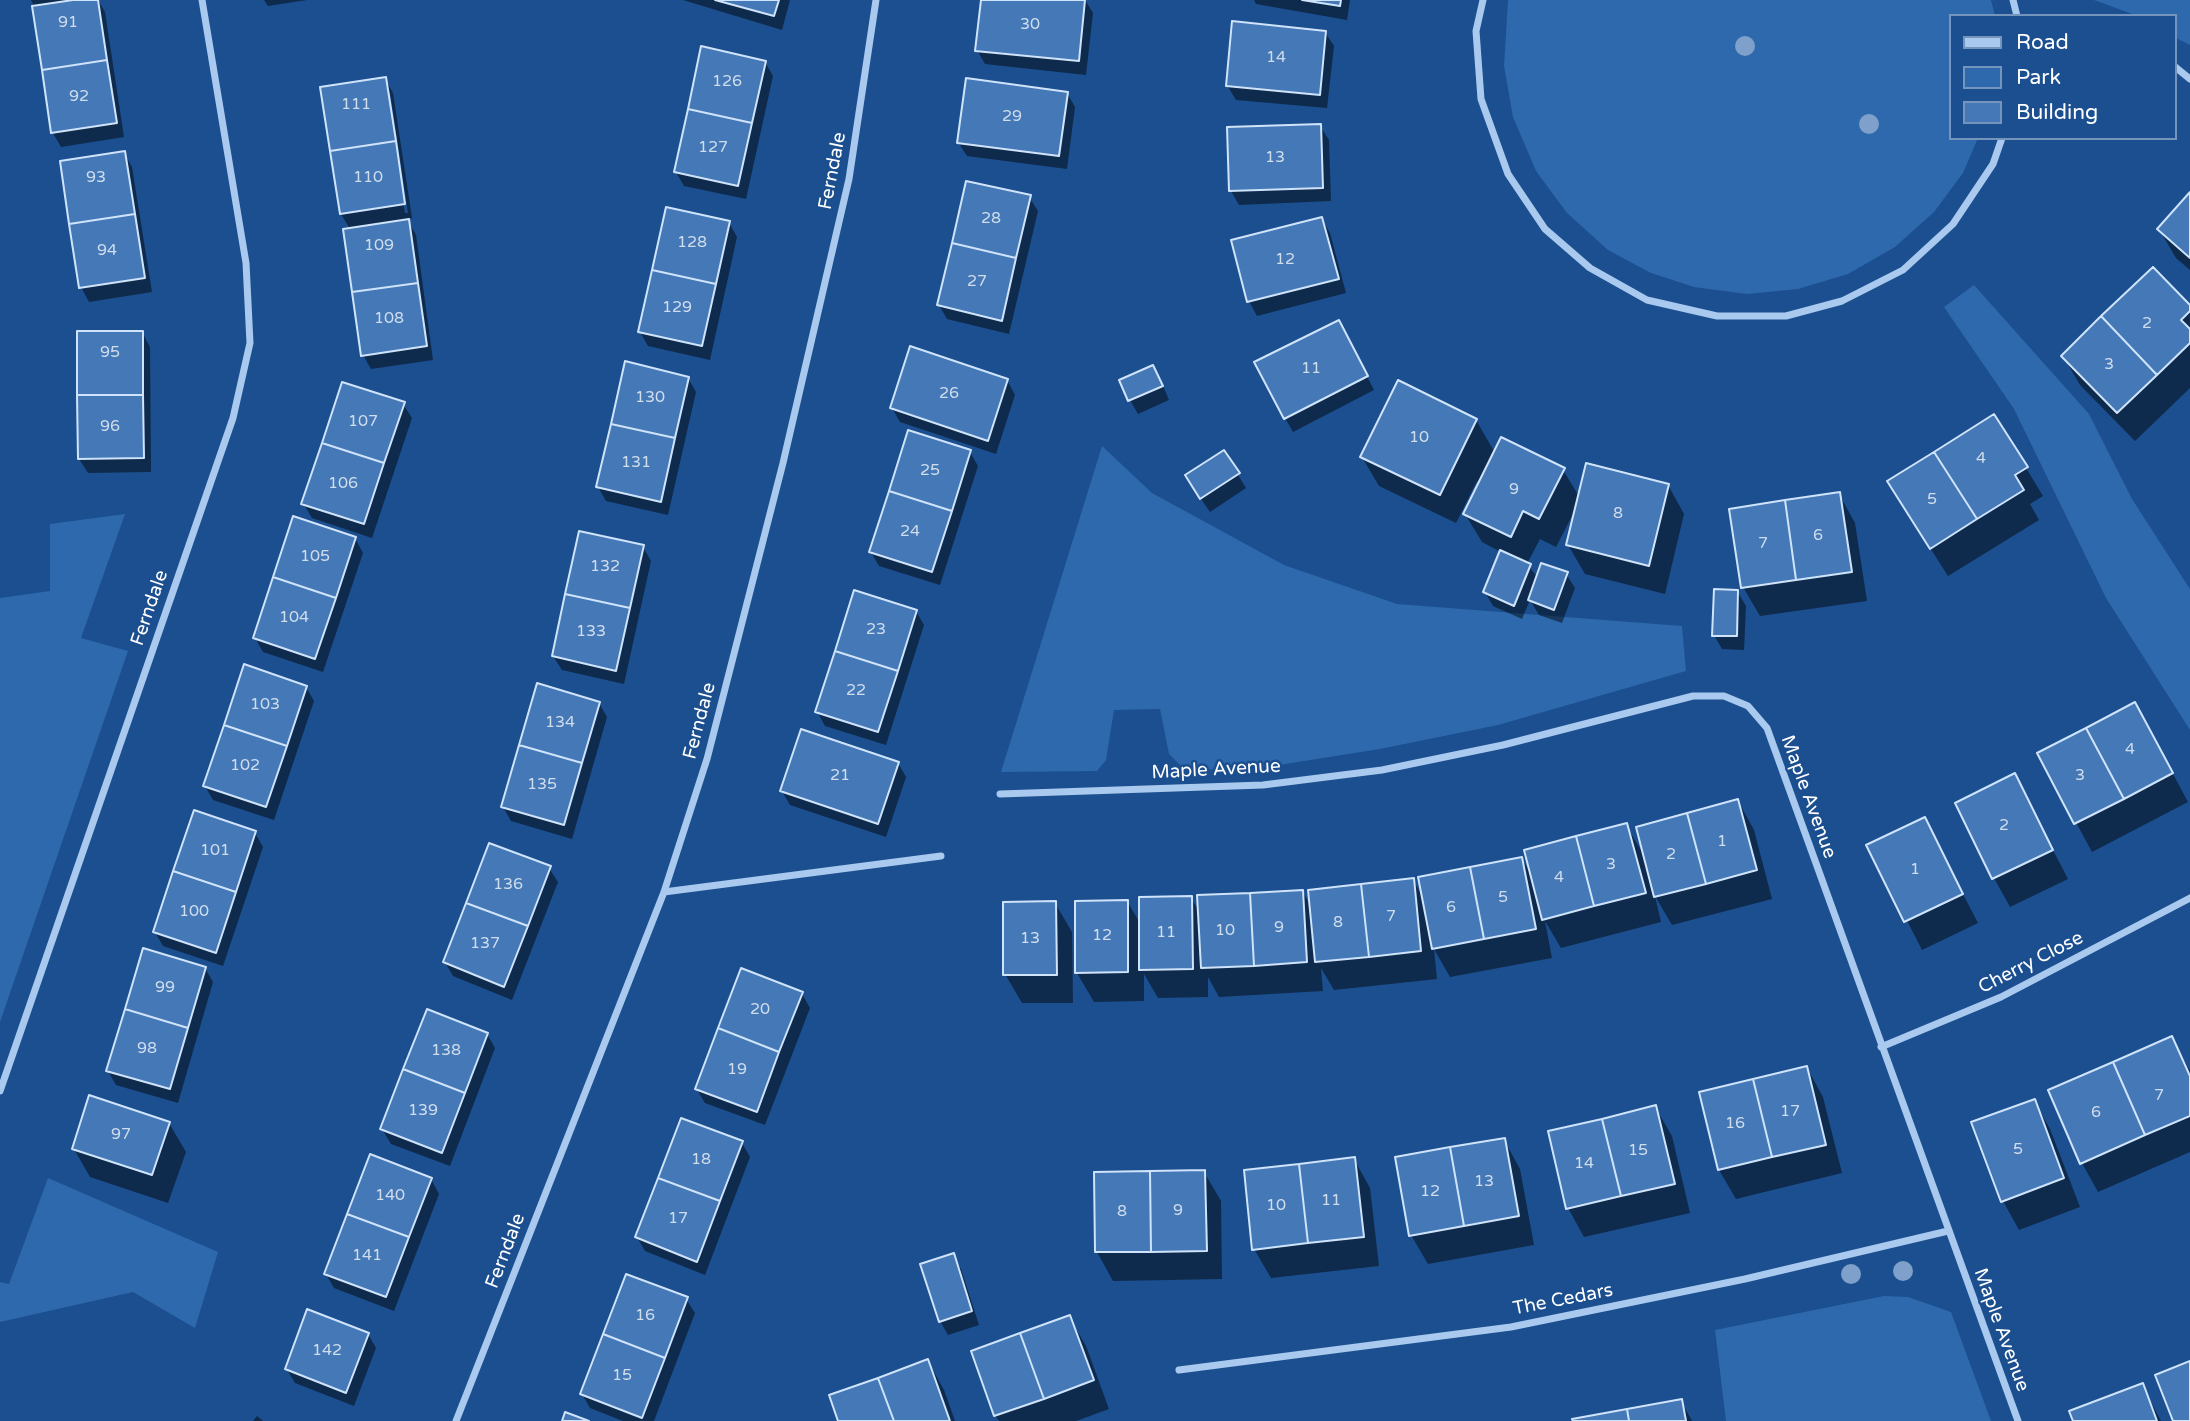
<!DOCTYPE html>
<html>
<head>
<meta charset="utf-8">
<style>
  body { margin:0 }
  #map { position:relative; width:2190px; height:1421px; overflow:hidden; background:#1b4f8f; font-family:"Varela Round",sans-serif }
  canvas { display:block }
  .legend { position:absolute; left:1949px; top:14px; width:228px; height:126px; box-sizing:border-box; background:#1b4f8f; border:2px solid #7695bc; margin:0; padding:9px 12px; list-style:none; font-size:21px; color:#fff }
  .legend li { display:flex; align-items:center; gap:14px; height:35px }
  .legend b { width:35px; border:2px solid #7695bc }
</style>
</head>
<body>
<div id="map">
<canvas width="2190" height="1421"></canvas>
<ul class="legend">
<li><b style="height:9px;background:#a9c9ee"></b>Road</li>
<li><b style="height:19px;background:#2e69ad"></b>Park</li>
<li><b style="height:19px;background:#4478b7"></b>Building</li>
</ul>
</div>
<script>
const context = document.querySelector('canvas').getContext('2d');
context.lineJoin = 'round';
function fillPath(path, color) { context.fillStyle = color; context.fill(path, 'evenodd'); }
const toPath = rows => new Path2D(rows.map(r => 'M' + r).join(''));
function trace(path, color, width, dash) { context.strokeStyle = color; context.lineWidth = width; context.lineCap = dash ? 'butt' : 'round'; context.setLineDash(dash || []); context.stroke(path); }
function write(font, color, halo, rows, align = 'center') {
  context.font = font + ' "Varela Round",sans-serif'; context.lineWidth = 5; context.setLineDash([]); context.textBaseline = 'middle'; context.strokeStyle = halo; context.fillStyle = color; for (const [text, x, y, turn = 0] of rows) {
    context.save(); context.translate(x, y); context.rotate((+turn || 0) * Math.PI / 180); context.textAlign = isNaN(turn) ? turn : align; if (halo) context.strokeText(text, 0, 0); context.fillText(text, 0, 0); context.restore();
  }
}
const green = toPath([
  [1508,0,1991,0,1995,16,1950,16,1950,138,1978,138,1963,173,1934,212,1895,247,1848,274,1798,289,1747,294,1694,287,1651,273,1608,250,1567,213,1536,171,1513,117,1504,66],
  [2094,0,2190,0,2190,45,2174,37,2174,16,2138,16],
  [1974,285,2089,414,2132,499,2190,589,2190,730,2106,598,2014,409,1944,307],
  [1102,446,1152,493,1284,565,1397,604,1682,626,1686,671,1498,725,1380,749,1260,768,1185,770,1169,754,1160,709,1114,710,1106,760,1097,771,1001,772],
  [125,514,81,638,128,651,0,1022,0,598,50,591,50,524],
  [48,1178,218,1252,195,1328,133,1292,0,1322,0,1282,9,1284],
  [1884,1296,1908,1297,1951,1312,1991,1421,1726,1421,1715,1330]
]);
const shadow = toPath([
  [31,0,98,0,105,12,124,137,61,147,53,133,35,8],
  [264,0,307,0,268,6],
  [683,0,790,0,782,30],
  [983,0,1085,0,1093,13,1086,75,985,64,977,50],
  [1254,0,1350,0,1347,20,1256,4],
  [1325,32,1334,46,1327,108,1236,100,1227,85],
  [765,62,773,76,746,199,684,186,676,172],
  [385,79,393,93,412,218,407,219,416,235,433,360,371,369,363,355,350,229,341,214,322,89],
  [386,92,390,92,408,213,405,213],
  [1067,93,1075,107,1067,169,967,156,958,142],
  [1320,126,1329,140,1331,201,1239,205,1231,191],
  [124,153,132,167,152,292,89,302,81,287],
  [2190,194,2190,270,2176,258,2159,229],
  [1029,197,1038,211,1009,334,947,319,939,305],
  [1322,219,1330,233,1346,293,1257,316,1249,301],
  [729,223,737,237,710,360,648,346,640,332],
  [2190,307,2190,388,2135,441,2080,385,2063,356],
  [142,332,150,347,151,472,88,473,79,459],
  [1346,336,1374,390,1293,432,1285,418],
  [688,378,696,392,668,515,606,501,598,487],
  [1007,380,1015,395,996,454,900,422,892,408],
  [1161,381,1169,400,1138,414,1130,400],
  [403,404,412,418,372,538,312,518,303,503],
  [1476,420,1495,453,1563,470,1580,498,1668,485,1684,514,1665,594,1585,574,1568,545,1576,508,1556,547,1540,539,1527,564,1538,578,1566,574,1575,588,1562,623,1539,615,1530,600,1522,619,1493,606,1485,592,1501,552,1482,542,1465,514,1480,483,1477,481,1456,523,1379,486,1362,457],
  [970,452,978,466,940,585,879,566,871,552],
  [1224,452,1246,488,1210,512,1195,490],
  [2026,468,2043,496,2030,504,2039,520,1948,576,1906,510],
  [1839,494,1855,523,1867,601,1760,616,1743,587],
  [355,538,363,553,323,672,263,652,255,638],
  [643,547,651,561,624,684,562,670,553,656],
  [1737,591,1746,606,1744,650,1722,649,1714,635],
  [916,611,924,625,886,745,825,726,817,711],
  [306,687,314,701,274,820,213,800,205,786],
  [599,703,607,717,572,839,511,821,503,807],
  [2151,733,2188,802,2092,852,2039,754],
  [898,763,906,777,886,837,790,805,782,791],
  [2014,775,2068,879,2010,907,1994,878],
  [1738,801,1754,830,1772,899,1672,925,1655,896,1661,922,1561,948,1545,921,1552,958,1450,977,1434,949,1437,979,1334,990,1321,968,1323,991,1219,997,1208,977,1208,997,1158,998,1144,974,1144,1001,1094,1002,1077,973,1127,901,1141,925,1191,898,1200,913,1302,891,1312,908,1413,880,1422,896,1522,859,1532,876,1626,825,1643,854],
  [1924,819,1978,923,1922,950,1869,846],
  [255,833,263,847,223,966,163,946,155,932],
  [549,868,558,882,512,1000,453,976,445,962],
  [1055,903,1072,932,1073,1003,1022,1003,1005,974],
  [205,968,213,982,178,1103,116,1085,108,1071],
  [802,994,810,1008,765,1125,705,1103,696,1088],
  [487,1034,495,1048,450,1166,391,1144,382,1129],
  [2171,1038,2190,1071,2190,1152,2098,1192,2082,1163],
  [1807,1068,1823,1097,1842,1173,1736,1199,1719,1170,1701,1093],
  [2034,1101,2050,1129,2080,1207,2019,1230,2003,1201,1973,1123],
  [1655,1107,1672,1136,1690,1213,1584,1237,1568,1208],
  [169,1123,186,1152,168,1203,90,1177,74,1149],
  [1504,1140,1520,1169,1534,1245,1428,1264,1411,1235],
  [742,1143,750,1157,705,1275,645,1251,637,1237],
  [1354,1159,1370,1188,1379,1266,1271,1278,1254,1249],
  [1204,1172,1221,1201,1222,1279,1113,1281,1097,1252],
  [431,1179,439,1194,394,1311,334,1288,326,1274],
  [953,1255,961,1269,979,1325,948,1335,940,1321],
  [686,1299,695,1313,654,1421,623,1421,590,1408,582,1394],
  [1069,1317,1086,1346,1109,1409,1076,1421,999,1421,995,1415],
  [368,1334,376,1348,354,1406,295,1383,286,1368],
  [928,1361,944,1390,955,1421,840,1421],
  [2142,1385,2161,1421,2075,1421],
  [1681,1401,1692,1421,1574,1421],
  [257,1416,263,1421,253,1421]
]);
const building = toPath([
  [73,0,98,0,107,60,42,70,32,6,73,0],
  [715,0,779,0,774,16,715,0],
  [981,0,1085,0,1079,61,975,51,981,0],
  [1302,0,1341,0,1340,6,1302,0],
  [1232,21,1326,31,1320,95,1226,86,1232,21],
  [701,46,766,61,752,123,688,109,701,46],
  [107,60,117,123,51,133,42,70,107,60],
  [386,77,396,141,330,151,320,87,386,77],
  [966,78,1068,92,1059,156,957,143,966,78],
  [688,109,752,123,738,186,674,172,688,109],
  [1321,124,1323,188,1229,191,1227,127,1321,124],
  [396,141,405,204,340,214,330,151,396,141],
  [125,151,135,214,69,224,60,161,125,151],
  [966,181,1031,195,1016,258,952,243,966,181],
  [2190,192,2190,258,2157,229,2190,192],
  [666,207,730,221,716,284,652,270,666,207],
  [135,214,145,278,79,288,69,224,135,214],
  [1322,217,1339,279,1247,302,1231,240,1322,217],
  [409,219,418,283,352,292,343,229,409,219],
  [952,243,1016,258,1002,321,937,305,952,243],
  [2153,267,2190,305,2190,311,2181,320,2190,329,2190,343,2157,375,2101,316,2153,267],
  [652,270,716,284,702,346,638,332,652,270],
  [418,283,427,346,361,356,352,292,418,283],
  [2101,316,2157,375,2117,413,2061,356,2101,316],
  [1339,320,1368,376,1284,419,1254,362,1339,320],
  [77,331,143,331,143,395,77,395,77,331],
  [910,346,1008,379,988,441,890,408,910,346],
  [625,361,689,377,675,438,611,424,625,361],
  [1153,365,1163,386,1128,401,1119,380,1153,365],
  [1398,380,1477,419,1440,495,1360,457,1398,380],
  [342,382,405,402,384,463,322,443,342,382],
  [77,395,143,395,144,458,78,459,77,395],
  [1994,414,2028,467,2015,475,2024,490,1977,519,1934,452,1994,414],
  [611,424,675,438,661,502,596,487,611,424],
  [908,430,971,450,952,511,889,491,908,430],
  [1501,437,1565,468,1539,519,1523,511,1511,537,1463,514,1501,437],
  [322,443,384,463,364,524,301,504,322,443],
  [1224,450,1240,473,1200,499,1185,475,1224,450],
  [1934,452,1977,519,1930,549,1887,481,1934,452],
  [1586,463,1669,484,1649,566,1566,545,1586,463],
  [889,491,952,511,932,572,869,552,889,491],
  [1840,492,1852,572,1796,580,1785,500,1840,492],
  [1785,500,1796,580,1741,588,1729,509,1785,500],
  [293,516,356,537,336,598,273,577,293,516],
  [579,531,644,545,630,608,565,594,579,531],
  [1500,550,1531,564,1514,606,1483,592,1500,550],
  [1541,563,1568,572,1554,610,1528,600,1541,563],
  [273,577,336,598,315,659,253,638,273,577],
  [1714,589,1738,590,1737,636,1712,636,1714,589],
  [854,590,917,610,898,671,835,651,854,590],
  [565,594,630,608,616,671,552,656,565,594],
  [835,651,898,671,878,732,815,712,835,651],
  [244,664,307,686,287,746,224,725,244,664],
  [537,683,600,702,582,763,519,745,537,683],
  [2135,702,2173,773,2124,799,2086,728,2135,702],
  [224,725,287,746,266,807,203,786,224,725],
  [2086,728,2124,799,2074,824,2037,753,2086,728],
  [801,729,899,762,878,824,780,791,801,729],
  [519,745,582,763,564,825,501,807,519,745],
  [2015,773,2053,850,1992,879,1955,803,2015,773],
  [1738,799,1757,870,1706,884,1687,813,1738,799],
  [194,810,256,831,236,892,173,871,194,810],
  [1687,813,1706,884,1654,897,1636,827,1687,813],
  [1925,817,1963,894,1904,922,1866,845,1925,817],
  [1627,823,1646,893,1594,906,1576,836,1627,823],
  [1576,836,1594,906,1542,920,1524,850,1576,836],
  [489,843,551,866,528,926,466,903,489,843],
  [1522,857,1536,929,1484,939,1470,867,1522,857],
  [1470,867,1484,939,1432,949,1418,877,1470,867],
  [173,871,236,892,216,953,153,932,173,871],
  [1414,878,1421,951,1369,957,1361,884,1414,878],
  [1361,884,1369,957,1315,962,1308,890,1361,884],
  [1303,890,1307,962,1254,966,1250,893,1303,890],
  [1250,893,1254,966,1201,968,1197,895,1250,893],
  [1192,896,1193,969,1139,970,1139,897,1192,896],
  [1128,900,1128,972,1075,973,1075,901,1128,900],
  [1056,901,1057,975,1003,975,1003,902,1056,901],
  [466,903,528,926,504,987,443,962,466,903],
  [143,948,206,967,188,1028,125,1009,143,948],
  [741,968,803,992,779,1052,718,1028,741,968],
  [125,1009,188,1028,170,1089,106,1071,125,1009],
  [427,1009,488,1033,465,1093,403,1069,427,1009],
  [718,1028,779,1052,757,1112,695,1089,718,1028],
  [2172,1036,2190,1076,2190,1116,2145,1135,2113,1062,2172,1036],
  [2113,1062,2145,1135,2080,1164,2048,1090,2113,1062],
  [1807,1066,1826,1145,1772,1157,1753,1079,1807,1066],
  [403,1069,465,1093,442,1153,380,1129,403,1069],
  [1753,1079,1772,1157,1718,1170,1699,1092,1753,1079],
  [89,1095,170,1122,152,1175,72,1149,89,1095],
  [2035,1099,2064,1178,2001,1202,1971,1122,2035,1099],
  [1656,1105,1675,1184,1621,1196,1602,1119,1656,1105],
  [681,1118,743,1141,720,1201,658,1178,681,1118],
  [1602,1119,1621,1196,1566,1209,1548,1131,1602,1119],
  [1505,1138,1519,1216,1464,1226,1450,1147,1505,1138],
  [1450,1147,1464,1226,1409,1236,1395,1157,1450,1147],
  [370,1154,432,1178,409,1237,347,1214,370,1154],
  [1355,1157,1364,1237,1308,1243,1299,1164,1355,1157],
  [1299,1164,1308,1243,1252,1250,1244,1170,1299,1164],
  [1205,1170,1207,1251,1151,1252,1150,1171,1205,1170],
  [1150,1171,1151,1252,1095,1252,1094,1172,1150,1171],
  [658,1178,720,1201,697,1262,635,1237,658,1178],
  [347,1214,409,1237,386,1297,324,1274,347,1214],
  [954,1253,972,1311,939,1322,920,1264,954,1253],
  [626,1274,688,1297,665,1358,603,1334,626,1274],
  [307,1309,369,1333,346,1393,285,1369,307,1309],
  [1070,1315,1094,1380,1044,1399,1020,1333,1070,1315],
  [1020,1333,1044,1399,994,1416,971,1351,1020,1333],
  [603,1334,665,1358,642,1418,580,1394,603,1334],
  [928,1359,950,1421,894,1421,878,1378,928,1359],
  [2190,1361,2190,1421,2173,1421,2155,1375,2190,1361],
  [878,1378,894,1421,838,1421,829,1395,878,1378],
  [2143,1383,2157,1421,2073,1421,2069,1411,2143,1383],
  [1682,1399,1686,1421,1629,1421,1627,1409,1682,1399],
  [1627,1409,1629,1421,1573,1421,1572,1419,1627,1409],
  [565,1412,589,1421,562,1421,565,1412]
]);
const street = toPath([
  [1483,0,1476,31,1481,99,1508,174,1545,229,1590,268,1647,300,1717,316,1786,316,1842,301,1903,270,1953,224,1993,164,2002,138],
  [2013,0,2017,16],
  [2174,66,2190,79],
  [1000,794,1263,785,1382,770,1503,745,1693,696,1724,696,1748,706,1767,728,2018,1421],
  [664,892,941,856],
  [1881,1047,2001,997,2190,898],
  [0,1091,233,418,250,343,246,263,202,0],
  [1179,1370,1511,1327,1745,1279,1948,1231],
  [456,1421,664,892,707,759,783,463,849,179,876,0]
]);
const trees = [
  [1745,46],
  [1869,124],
  [1903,1271],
  [1851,1274]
];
const numberNames = [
  ["91",68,23],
  ["30",1030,25],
  ["14",1276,58],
  ["126",727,82],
  ["92",79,97],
  ["111",356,105],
  ["29",1012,117],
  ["127",713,148],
  ["13",1275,158],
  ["93",96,178],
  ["110",368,178],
  ["28",991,219],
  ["128",692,243],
  ["109",379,246],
  ["94",107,251],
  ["12",1285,260],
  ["27",977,282],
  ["129",677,308],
  ["108",389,319],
  ["2",2147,324],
  ["95",110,353],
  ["3",2109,365],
  ["11",1311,369],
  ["26",949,394],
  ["130",650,398],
  ["107",363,422],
  ["96",110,427],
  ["10",1419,438],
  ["4",1981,459],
  ["131",636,463],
  ["25",930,471],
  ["106",343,484],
  ["9",1514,490],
  ["5",1932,500],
  ["8",1618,514],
  ["24",910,532],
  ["6",1818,536],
  ["7",1763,544],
  ["105",315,557],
  ["132",605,567],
  ["104",294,618],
  ["23",876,630],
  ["133",591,632],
  ["22",856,691],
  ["103",265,705],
  ["134",560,723],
  ["4",2130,750],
  ["102",245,766],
  ["21",840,776],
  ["3",2080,776],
  ["135",542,785],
  ["2",2004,826],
  ["1",1722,842],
  ["101",215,851],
  ["2",1671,855],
  ["3",1611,865],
  ["1",1915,870],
  ["4",1559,878],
  ["136",508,885],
  ["5",1503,898],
  ["6",1451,908],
  ["100",194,912],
  ["7",1391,917],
  ["8",1338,923],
  ["9",1279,928],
  ["10",1225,931],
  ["11",1166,933],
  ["12",1102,936],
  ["13",1030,939],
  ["137",485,944],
  ["99",165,988],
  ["20",760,1010],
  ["98",147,1049],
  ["138",446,1051],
  ["19",737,1070],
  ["7",2159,1096],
  ["139",423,1111],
  ["17",1790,1112],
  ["6",2096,1113],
  ["16",1735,1124],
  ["97",121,1135],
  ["5",2018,1150],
  ["15",1638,1151],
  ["18",701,1160],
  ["14",1584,1164],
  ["13",1484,1182],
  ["12",1430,1192],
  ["140",390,1196],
  ["11",1331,1201],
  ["10",1276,1206],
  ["9",1178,1211],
  ["8",1122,1212],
  ["17",678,1219],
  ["141",367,1256],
  ["16",645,1316],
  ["142",327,1351],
  ["15",622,1376]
];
const streetNames = [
  ["Ferndale",833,171,-79],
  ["Ferndale",150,608,-71],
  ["Ferndale",700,721,-75],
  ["Maple Avenue",1216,770,-3],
  ["Maple Avenue",1808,797,70],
  ["Cherry Close",2031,963,-27],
  ["Ferndale",506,1251,-69],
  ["The Cedars",1563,1300,-11],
  ["Maple Avenue",2001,1330,70]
];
fillPath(green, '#2e69ad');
fillPath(shadow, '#0007');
fillPath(building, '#4478b7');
trace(building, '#cfe3fa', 2);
trace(street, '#a9c9ee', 7);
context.fillStyle = '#7ea0ca';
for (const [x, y] of trees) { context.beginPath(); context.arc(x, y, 10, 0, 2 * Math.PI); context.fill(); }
write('16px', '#d0dded', null, numberNames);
write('19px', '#fff', '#1b4f8f', streetNames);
</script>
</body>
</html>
